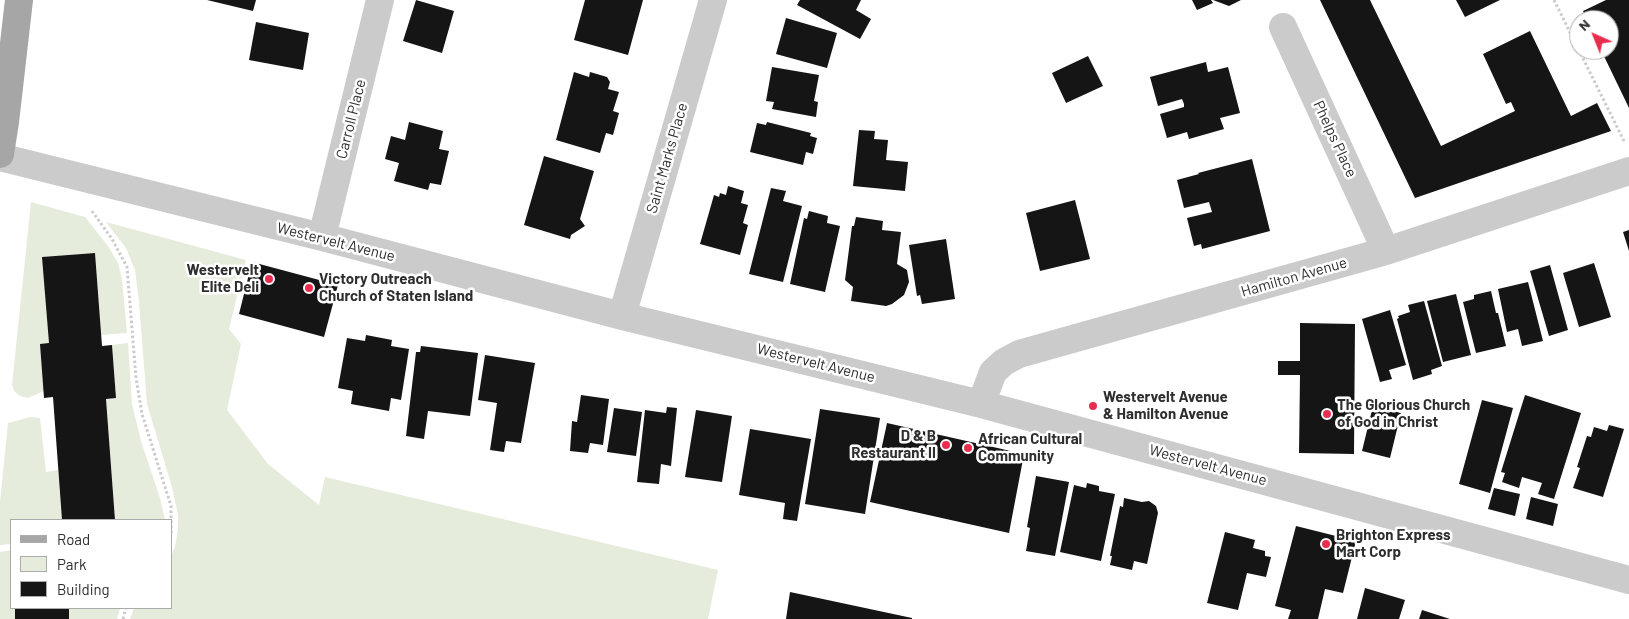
<!DOCTYPE html>
<html>
<head>
<meta charset="utf-8">
<style>
  body { margin:0 }
  #map { position:relative; width:1629px; height:619px; overflow:hidden; background:#fff; font-family:Barlow,sans-serif }
  canvas { display:block }
  .legend { position:absolute; left:10px; top:519px; width:162px; height:90px; box-sizing:border-box; background:#fff; border:1px solid #ababab; margin:0; padding:6px 9px; list-style:none; font-size:15px; color:#2e2e2e }
  .legend li { display:flex; align-items:center; gap:10px; height:25px }
  .legend b { width:25px; border:1px solid #ababab }
  .north { position:absolute; left:1569px; top:10px; width:50px; height:50px; box-sizing:border-box; background:#fff; border:1px solid #ababab; border-radius:50%; rotate:316deg; font-size:14px; font-weight:700; line-height:20px; text-align:center; color:#2e2e2e }
  .north::after { content:''; display:block; margin:auto; width:18px; height:22px; background:#e82d4f; clip-path:polygon(50% 0,100% 100%,50% 72%,0 100%) }
</style>
</head>
<body>
<div id="map">
<canvas width="1629" height="619"></canvas>
<ul class="legend">
<li><b style="height:6px;background:#a6a6a6"></b>Road</li>
<li><b style="height:14px;background:#e6ecdc"></b>Park</li>
<li><b style="height:14px;background:#151515"></b>Building</li>
</ul>
<div class="north">N</div>
</div>
<script>
const context = document.querySelector('canvas').getContext('2d');
context.lineJoin = 'round';
function fillPath(path, color) { context.fillStyle = color; context.fill(path, 'evenodd'); }
const toPath = rows => new Path2D(rows.map(r => 'M' + r).join(''));
function trace(path, color, width, dash) { context.strokeStyle = color; context.lineWidth = width; context.lineCap = dash ? 'butt' : 'round'; context.setLineDash(dash || []); context.stroke(path); }
function write(font, color, halo, rows, align = 'center') {
  context.font = font + ' Barlow,sans-serif'; context.lineWidth = 5; context.setLineDash([]); context.textBaseline = 'middle'; context.strokeStyle = halo; context.fillStyle = color; for (const [text, x, y, turn = 0] of rows) {
    context.save(); context.translate(x, y); context.rotate((+turn || 0) * Math.PI / 180); context.textAlign = isNaN(turn) ? turn : align; if (halo) context.strokeText(text, 0, 0); context.fillText(text, 0, 0); context.restore();
  }
}
const green = toPath([
  [31,202,85,217,108,246,118,263,122,279,127,333,101,335,95,253,43,257,49,343,44,391,28,398,20,396,14,391,12,385],
  [106,222,246,260,229,329,241,344,227,410,268,464,319,505,325,477,718,570,708,619,130,619,134,608,171,608,171,556,175,547,178,530,178,515,172,487,147,404,139,302,135,270,126,248],
  [128,343,132,404,141,441,160,498,165,520,115,520,106,399,116,398,112,345],
  [30,417,40,418,46,472,58,470,62,520,11,520,11,544,0,545,0,502,8,423],
  [11,550,11,608,15,608,15,619,0,619,0,552],
  [69,608,120,608,117,619,69,619]
]);
const building = toPath([
  [207,0,256,0,253,11],
  [416,0,454,11,442,53,403,41],
  [585,0,643,0,628,55,574,40],
  [800,0,861,0,856,10,871,19,860,39,797,5],
  [1192,0,1211,0,1213,3,1197,10],
  [1213,0,1241,0,1229,6],
  [1320,0,1370,0,1441,146,1515,111,1511,102,1506,104,1483,54,1530,31,1571,116,1597,103,1611,131,1415,198],
  [1456,0,1500,0,1465,17],
  [1606,0,1629,0,1629,108,1601,50,1609,50,1609,20,1587,20,1583,11],
  [786,18,837,33,827,68,776,54],
  [256,22,309,33,303,70,249,60],
  [1088,56,1103,86,1066,103,1052,73],
  [1206,62,1208,72,1228,67,1240,113,1220,118,1224,129,1189,139,1187,132,1167,138,1160,114,1184,107,1184,104,1182,99,1158,106,1150,77],
  [772,67,819,75,814,101,818,102,816,117,772,109,774,102,766,101],
  [574,72,589,77,590,72,607,77,610,82,608,89,619,92,613,111,619,113,613,135,606,133,600,153,556,140],
  [409,122,443,131,439,149,449,151,441,185,430,183,428,190,394,181,399,163,385,159,391,136,405,140],
  [767,122,811,133,810,136,817,138,813,154,806,152,803,165,750,152,757,123,766,125],
  [859,130,875,131,874,139,888,140,886,160,908,162,905,191,853,186],
  [544,156,594,171,580,219,585,226,571,235,570,239,524,225],
  [1252,159,1270,231,1202,249,1201,244,1194,246,1187,218,1212,212,1209,202,1184,208,1177,180,1199,174,1198,173],
  [728,186,744,191,741,203,748,205,743,223,748,225,740,255,700,244,714,195,719,197,720,193,726,195],
  [771,188,786,191,783,201,802,206,783,282,749,274],
  [1075,200,1090,259,1040,271,1026,213],
  [809,211,828,216,827,223,840,226,825,292,790,284,804,218,807,219],
  [856,217,883,221,882,230,901,232,897,264,907,270,909,282,904,295,892,304,886,306,851,301,853,287,845,280,852,226,854,226],
  [1629,230,1629,251,1623,232],
  [946,239,955,299,922,304,920,295,917,296,909,245],
  [95,253,102,346,112,345,116,398,106,399,115,520,62,520,53,397,44,398,40,344,49,343,42,257],
  [252,262,338,285,324,337,239,314],
  [1594,263,1611,317,1579,327,1563,273],
  [1550,265,1568,330,1549,336,1530,271],
  [1528,282,1543,341,1522,346,1518,329,1507,332,1498,289],
  [1491,291,1496,313,1498,313,1506,346,1476,353,1463,302,1474,299,1474,295],
  [1456,294,1471,355,1443,362,1427,301],
  [1424,301,1442,366,1431,370,1432,374,1413,380,1397,319,1399,318,1398,316,1410,312,1408,305],
  [1390,310,1406,365,1389,370,1392,379,1380,382,1362,319],
  [1300,323,1355,324,1354,454,1299,453,1300,375,1278,375,1278,361,1300,361],
  [366,335,392,340,391,346,409,349,401,400,391,398,389,411,351,404,353,391,338,388,347,338,365,341],
  [421,346,478,353,470,416,428,411,424,439,406,436,416,352,420,352],
  [485,355,535,363,521,443,506,441,504,452,490,450,497,403,478,400],
  [581,395,609,399,603,445,590,443,588,453,570,451,572,421,577,422],
  [1525,395,1581,413,1554,499,1538,494,1542,483,1522,477,1519,488,1502,482,1505,473,1501,472],
  [1482,400,1513,408,1490,493,1459,484],
  [1373,406,1401,413,1390,458,1362,451],
  [667,407,677,408,671,466,661,464,659,484,637,482,645,410,666,413],
  [614,408,642,412,636,456,607,452],
  [820,409,880,418,865,514,805,504],
  [696,410,732,416,722,482,685,477],
  [887,423,1024,454,1009,533,870,502],
  [1609,425,1624,429,1603,497,1573,488,1580,468,1577,467,1587,436,1591,437,1594,427,1607,431],
  [750,429,811,439,797,521,783,519,785,503,739,495],
  [1036,476,1069,482,1055,556,1026,551,1030,528,1027,527],
  [1087,483,1099,486,1099,491,1115,494,1101,561,1060,552,1074,485,1086,488],
  [1494,488,1520,494,1515,516,1488,509],
  [1531,497,1558,504,1553,526,1526,519],
  [1124,498,1142,502,1149,501,1156,506,1158,513,1147,564,1134,561,1132,570,1110,565,1112,556,1110,556,1120,506,1123,507],
  [1296,526,1356,541,1343,593,1325,589,1318,619,1288,619,1291,610,1275,606],
  [1225,532,1255,540,1253,548,1265,551,1265,556,1271,557,1266,577,1247,573,1238,610,1207,603],
  [1365,588,1405,600,1399,619,1357,619],
  [790,592,912,618,912,619,786,619],
  [15,608,69,608,69,619,15,619],
  [1422,610,1450,619,1419,619]
]);
const path = toPath([
  [1554,0,1625,143],
  [92,211,112,239,127,267,136,378,142,414,171,506,171,535],
  [123,619,126,608]
]);
const minor = toPath([
  [1283,27,1386,251],
  [0,157,322,237,622,316,981,404,1629,580],
  [322,237,380,0],
  [622,316,713,0],
  [981,404,993,372,1004,362,1019,354,1386,251,1629,171]
]);
const major = toPath([
  [0,154,5,122,19,0]
]);
const markers = [
  [269,279,5,"#e82d4f"],
  [309,288,5,"#e82d4f"],
  [1093,406,5,"#e82d4f"],
  [1327,414,5,"#e82d4f"],
  [946,445,5,"#e82d4f"],
  [968,448,5,"#e82d4f"],
  [1326,544,5,"#e82d4f"]
];
const streetNames = [
  ["Carroll Place",351,119,-76],
  ["Phelps Place",1335,139,65],
  ["Saint Marks Place",667,158,-74],
  ["Westervelt Avenue",336,242,14],
  ["Hamilton Avenue",1294,277,-16],
  ["Westervelt Avenue",816,363,14],
  ["Westervelt Avenue",1208,465,15]
];
const poiNames = [
  ["Westervelt",259,270,"right"],
  ["Elite Deli",259,287,"right"],
  ["Victory Outreach",319,279],
  ["Church of Staten Island",319,296],
  ["Westervelt Avenue",1103,397],
  ["& Hamilton Avenue",1103,414],
  ["The Glorious Church",1337,405],
  ["of God in Christ",1337,422],
  ["D & B",936,436,"right"],
  ["Restaurant II",936,453,"right"],
  ["African Cultural",978,439],
  ["Community",978,456],
  ["Brighton Express",1336,535],
  ["Mart Corp",1336,552]
];
fillPath(green, '#e6ecdc');
fillPath(building, '#151515');
trace(path, '#cbcbcb', 3, [2.5, 2.5]);
trace(minor, '#cbcbcb', 28);
trace(major, '#a6a6a6', 28);
for (const [x, y, r, color] of markers) { const dot = new Path2D(); dot.arc(x, y, r, 0, 2 * Math.PI); context.fillStyle = color; context.fill(dot); trace(dot, '#fff', 2); }
write('15px', '#2e2e2e', '#fff', streetNames);
write('bold 15px', '#2e2e2e', '#fff', poiNames, 'left');
</script>
</body>
</html>
